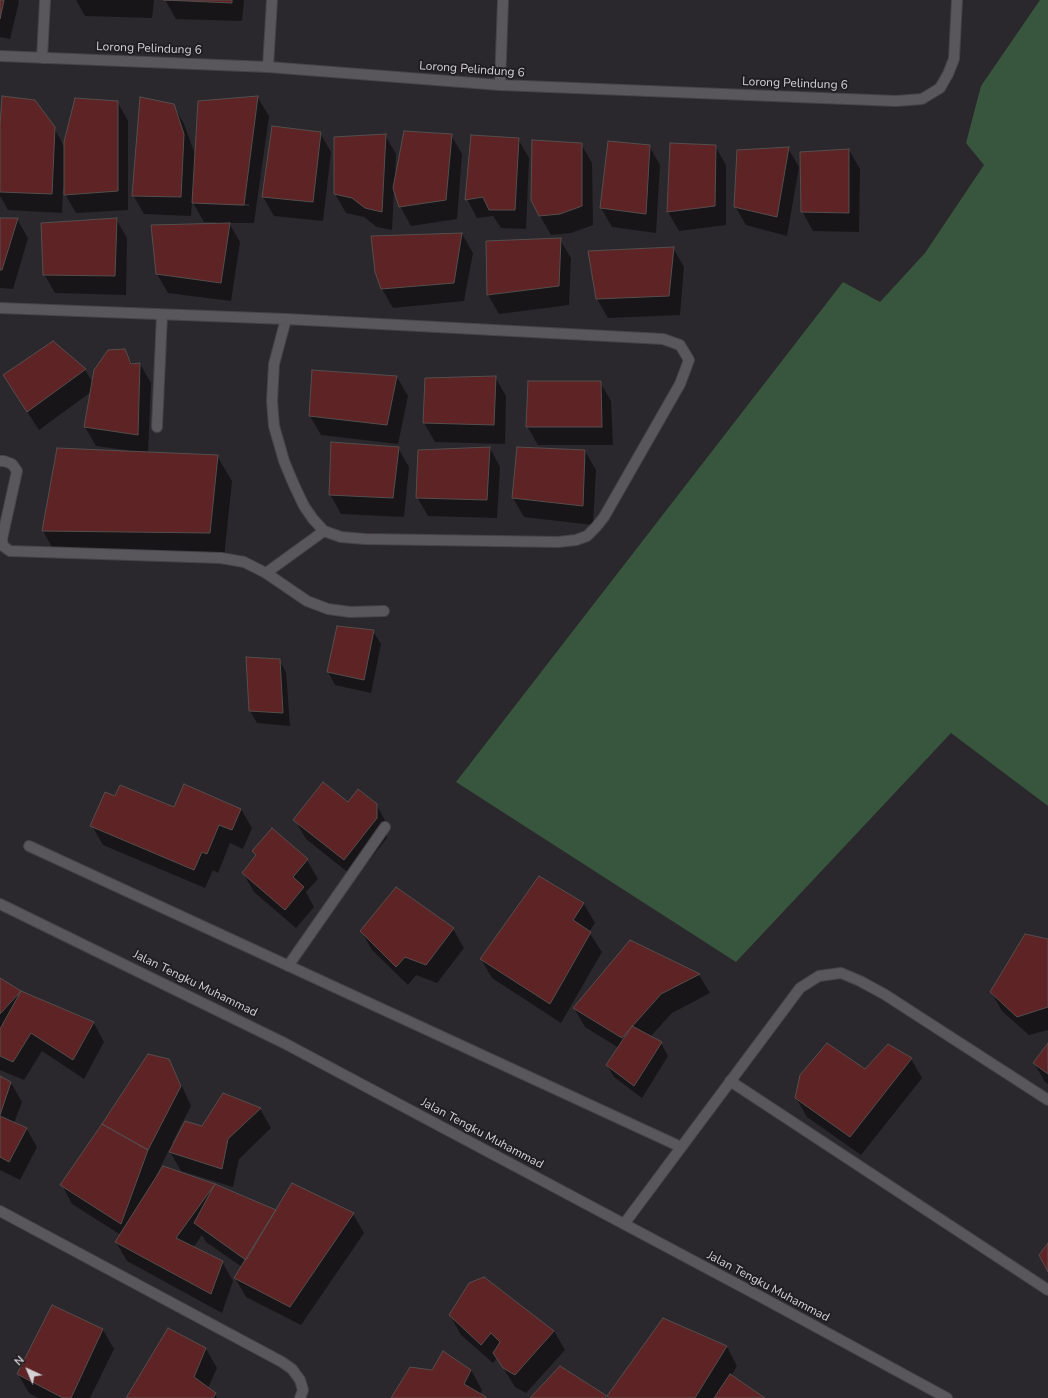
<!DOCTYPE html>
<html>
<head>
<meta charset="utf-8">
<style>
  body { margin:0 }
  #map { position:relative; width:1048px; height:1398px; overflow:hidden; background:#2b282d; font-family:"Nunito Sans",sans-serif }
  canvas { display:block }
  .north { position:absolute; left:8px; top:1350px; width:40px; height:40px; -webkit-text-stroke:3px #211e23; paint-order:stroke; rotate:316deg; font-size:11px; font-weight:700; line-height:16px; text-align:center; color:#d4d2d5 }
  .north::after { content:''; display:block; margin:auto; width:14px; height:18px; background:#d4d2d5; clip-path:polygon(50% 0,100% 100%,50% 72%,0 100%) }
</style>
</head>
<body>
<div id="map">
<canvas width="1048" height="1398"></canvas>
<div class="north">N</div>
</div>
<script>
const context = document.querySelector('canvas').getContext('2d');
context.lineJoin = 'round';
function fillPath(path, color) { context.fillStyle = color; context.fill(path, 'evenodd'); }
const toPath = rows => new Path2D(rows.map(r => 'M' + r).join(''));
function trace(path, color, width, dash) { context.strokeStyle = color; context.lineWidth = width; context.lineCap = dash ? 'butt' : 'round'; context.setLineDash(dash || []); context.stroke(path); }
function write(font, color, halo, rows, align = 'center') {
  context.font = font + ' "Nunito Sans",sans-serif'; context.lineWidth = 4; context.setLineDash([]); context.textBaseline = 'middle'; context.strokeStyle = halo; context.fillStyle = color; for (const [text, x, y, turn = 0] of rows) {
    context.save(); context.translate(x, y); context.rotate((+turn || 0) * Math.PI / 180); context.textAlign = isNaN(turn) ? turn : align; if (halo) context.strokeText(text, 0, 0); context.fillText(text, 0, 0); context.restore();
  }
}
const green = toPath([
  [1040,0,1048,0,1048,806,951,733,736,962,456,782,843,282,880,302,925,253,984,165,966,143,981,86]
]);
const shadow = toPath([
  [0,0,18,0,19,2,10,39,0,37],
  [76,0,154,0,152,18,85,16],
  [165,0,244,0,242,21,176,19],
  [258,98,269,116,254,223,229,223,240,242,231,301,168,293,157,274,216,224,216,222,204,222,192,201,191,216,144,214,133,195,173,105,184,124,196,157,199,102],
  [204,202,249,204,249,206,204,204],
  [117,101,128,121,128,210,76,213,65,194,65,187,63,187,62,213,8,210,0,196,0,144,54,128,65,148],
  [320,133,331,152,323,221,274,216,263,197],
  [385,135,396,154,395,174,397,174,451,135,462,154,457,219,411,226,400,206,394,190,392,230,377,227,364,217,346,213,335,194],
  [518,139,529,158,526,229,501,228,493,216,477,218,467,199],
  [581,144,592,163,593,225,571,233,551,235,540,216],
  [649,146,660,165,656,233,612,227,601,208],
  [715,146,726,165,726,225,679,231,668,212],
  [788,148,799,167,787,236,746,225,735,206],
  [849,150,860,169,859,232,813,231,802,211],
  [0,219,17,219,28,238,13,289,0,288],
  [116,219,127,238,126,295,55,293,44,274],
  [462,234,473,253,464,301,393,308,382,289],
  [560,240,571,258,569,305,499,314,488,295],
  [673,248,684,267,680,315,608,318,597,299],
  [53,342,85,370,93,383,124,350,133,365,140,364,151,383,148,453,217,456,232,481,224,558,57,556,43,531,132,453,132,451,96,446,85,427,91,392,39,430,4,376],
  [313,371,397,377,408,396,398,444,321,435,310,416],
  [495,377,506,396,505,444,435,442,424,423,426,379],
  [600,382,611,401,613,445,538,445,527,426],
  [398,448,409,467,404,517,341,514,330,494],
  [490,448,500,467,497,518,428,516,417,497],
  [585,451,596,470,593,525,524,517,513,498],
  [373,631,381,644,371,693,335,685,328,672],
  [279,660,286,672,290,726,257,723,250,711],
  [116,797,174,808,241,809,252,828,243,849,230,843,218,873,213,870,205,888,103,845,92,826],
  [348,803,376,804,387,824,387,838,355,878,306,839,295,820],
  [253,851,307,860,318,879,306,892,314,907,296,928,254,892,243,873,256,857],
  [539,877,584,904,595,923,589,932,602,952,561,1023,492,978,481,959],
  [453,929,464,948,437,983,416,975,408,985,372,950,361,931],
  [1048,940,1048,1030,1029,1035,1002,1011,991,992],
  [630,942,699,975,710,993,672,1013,650,1037,661,1043,668,1056,642,1098,614,1077,607,1065,619,1048,585,1027,574,1008],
  [0,980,20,992,94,1023,104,1042,84,1079,42,1051,24,1080,0,1070],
  [1048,1045,1048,1084,1045,1082,1034,1063],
  [911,1059,922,1078,861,1155,807,1117,796,1098,866,1070],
  [168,1060,179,1080,191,1106,172,1143,174,1144,203,1127,223,1094,260,1109,271,1128,239,1159,233,1187,181,1171,169,1150,155,1178,163,1167,215,1185,276,1211,353,1214,364,1233,301,1325,246,1297,235,1278,242,1267,206,1242,202,1235,193,1248,222,1262,233,1281,222,1313,127,1261,116,1242,121,1235,72,1204,62,1185],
  [209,1232,251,1262,249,1263,209,1234],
  [0,1077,11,1083,22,1102,14,1123,26,1128,37,1147,20,1180,0,1170],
  [450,1315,554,1331,565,1350,526,1393,515,1387,497,1358,493,1363,461,1335],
  [103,1330,114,1349,90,1398,38,1398,29,1393,18,1374],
  [727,1347,737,1366,731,1376,764,1398,609,1398,608,1396],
  [206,1349,217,1368,208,1388,215,1394,217,1398,127,1398],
  [471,1370,482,1390,480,1394,486,1398,392,1398,433,1371]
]);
const building = toPath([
  [0,0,4,0,0,19,0,0],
  [164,0,232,0,232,3,164,0],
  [2,96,35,100,55,127,52,194,0,192,0,125,2,96],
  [258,96,244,205,192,203,198,101,258,96],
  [140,97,174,104,184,134,181,197,132,196,140,97],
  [75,98,118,101,118,191,64,195,64,142,75,98],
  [272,126,321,132,313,202,262,197,272,126],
  [404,131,452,134,446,200,399,207,393,188,404,131],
  [386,134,382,212,365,208,352,198,334,194,334,137,386,134],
  [471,135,519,138,515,210,489,210,483,197,465,200,471,135],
  [532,140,582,143,582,206,560,214,539,216,531,200,532,140],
  [608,141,650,145,646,214,600,208,608,141],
  [670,143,716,145,715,206,667,212,670,143],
  [789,147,777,217,734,207,737,150,789,147],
  [849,149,849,213,801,212,800,152,849,149],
  [0,218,18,218,2,270,0,270,0,218],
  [117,218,115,276,43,275,41,223,117,218],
  [230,223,221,283,156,274,151,225,230,223],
  [462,233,454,283,381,289,375,272,371,236,462,233],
  [561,238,559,286,487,295,486,241,561,238],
  [674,247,669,296,596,299,588,251,674,247],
  [53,341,86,369,27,412,3,375,53,341],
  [125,349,131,364,140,363,138,435,84,427,94,370,108,350,125,349],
  [312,370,397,376,387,425,309,416,312,370],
  [496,376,494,425,423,423,425,378,496,376],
  [528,381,601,381,602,427,526,427,528,381],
  [331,442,399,447,393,498,329,495,331,442],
  [490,447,487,500,416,498,418,450,490,447],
  [517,447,585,450,583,506,512,498,517,447],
  [57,448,218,455,210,533,42,531,57,448],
  [337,626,374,630,364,680,327,672,337,626],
  [246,657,280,659,283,713,249,711,246,657],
  [323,782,348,802,358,789,377,804,377,818,344,860,293,820,323,782],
  [184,784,241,809,232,830,219,825,207,854,202,852,194,870,90,826,105,792,115,796,120,785,174,807,184,784],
  [272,828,308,859,293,877,304,887,285,910,242,873,256,855,252,851,272,828],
  [539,876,584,903,573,920,591,932,550,1004,480,959,539,876],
  [396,887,454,928,426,965,405,957,396,967,360,931,396,887],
  [1025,934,1048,939,1048,1007,1017,1017,990,992,1025,934],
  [630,940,700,974,661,994,622,1038,573,1008,630,940],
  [0,978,21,991,0,1014,0,978],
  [21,991,94,1022,73,1060,31,1033,13,1062,0,1056,0,1029,21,991],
  [632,1026,662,1042,634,1086,606,1065,632,1026],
  [827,1043,865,1069,888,1044,912,1058,850,1137,795,1098,800,1075,827,1043],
  [1048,1043,1048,1074,1033,1063,1048,1043],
  [148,1054,169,1059,181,1086,148,1150,102,1124,148,1054],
  [0,1076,11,1082,0,1115,0,1076],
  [223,1093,261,1108,228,1139,222,1169,169,1152,185,1121,202,1126,223,1093],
  [0,1116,27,1128,9,1162,0,1157,0,1116],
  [102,1124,148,1150,121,1224,60,1185,102,1124],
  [163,1166,215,1184,176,1238,223,1261,211,1294,115,1242,163,1166],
  [292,1183,354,1213,290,1307,234,1278,292,1183],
  [215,1184,276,1210,246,1260,194,1223,215,1184],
  [1048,1243,1048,1272,1039,1255,1048,1243],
  [484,1277,554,1331,515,1375,503,1368,493,1353,500,1342,491,1333,481,1345,449,1315,469,1283,484,1277],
  [52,1305,103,1329,71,1398,63,1398,17,1374,52,1305],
  [663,1318,727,1346,695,1398,610,1398,607,1396,663,1318],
  [168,1328,206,1348,194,1377,216,1393,213,1398,126,1398,168,1328],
  [443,1351,471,1370,464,1384,486,1397,486,1398,391,1398,410,1367,432,1370,443,1351],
  [560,1366,607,1396,605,1398,530,1398,560,1366],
  [730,1374,765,1398,714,1398,730,1374]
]);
const lane = toPath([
  [157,427,162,315],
  [0,461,4,461,12,464,17,471,2,539,3,546,10,551,221,558,244,562,266,573,307,601,328,609,350,612,384,611]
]);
const street = toPath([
  [0,56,268,67,500,85,896,101,922,99,940,88,948,74,954,59,957,0],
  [42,58,45,0],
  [268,67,272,0],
  [500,85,503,0],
  [0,308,286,319,663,339,680,345,689,360,680,384,604,517,596,527,587,536,576,540,558,542,365,539,341,537,324,531,313,519,304,506,294,485,284,461,274,426,272,401,274,364,286,319],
  [266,573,324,531],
  [29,846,681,1147],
  [288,966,385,827],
  [730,1081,1048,1290],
  [0,1211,282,1362,292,1369,300,1380,303,1390,300,1398],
  [624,1224,800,988,819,976,841,973,860,981,884,994,1048,1100]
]);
const secondary = toPath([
  [0,904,284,1043,763,1298,947,1398]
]);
const streetNames = [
  ["Lorong Pelindung 6",149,49,2],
  ["Lorong Pelindung 6",472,70,4],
  ["Lorong Pelindung 6",795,84,2],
  ["Jalan Tengku Muhammad",195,984,26],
  ["Jalan Tengku Muhammad",482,1134,28],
  ["Jalan Tengku Muhammad",768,1287,28]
];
fillPath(green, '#37563d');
fillPath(shadow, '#0007');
fillPath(building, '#5d2325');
trace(building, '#554e4d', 1);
trace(lane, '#454347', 12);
trace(street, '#454347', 12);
trace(secondary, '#454347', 12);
trace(lane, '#59565c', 10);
trace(street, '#59565c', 10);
trace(secondary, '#59565c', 10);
write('12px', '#d4d2d5', '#211e23', streetNames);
</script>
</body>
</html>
